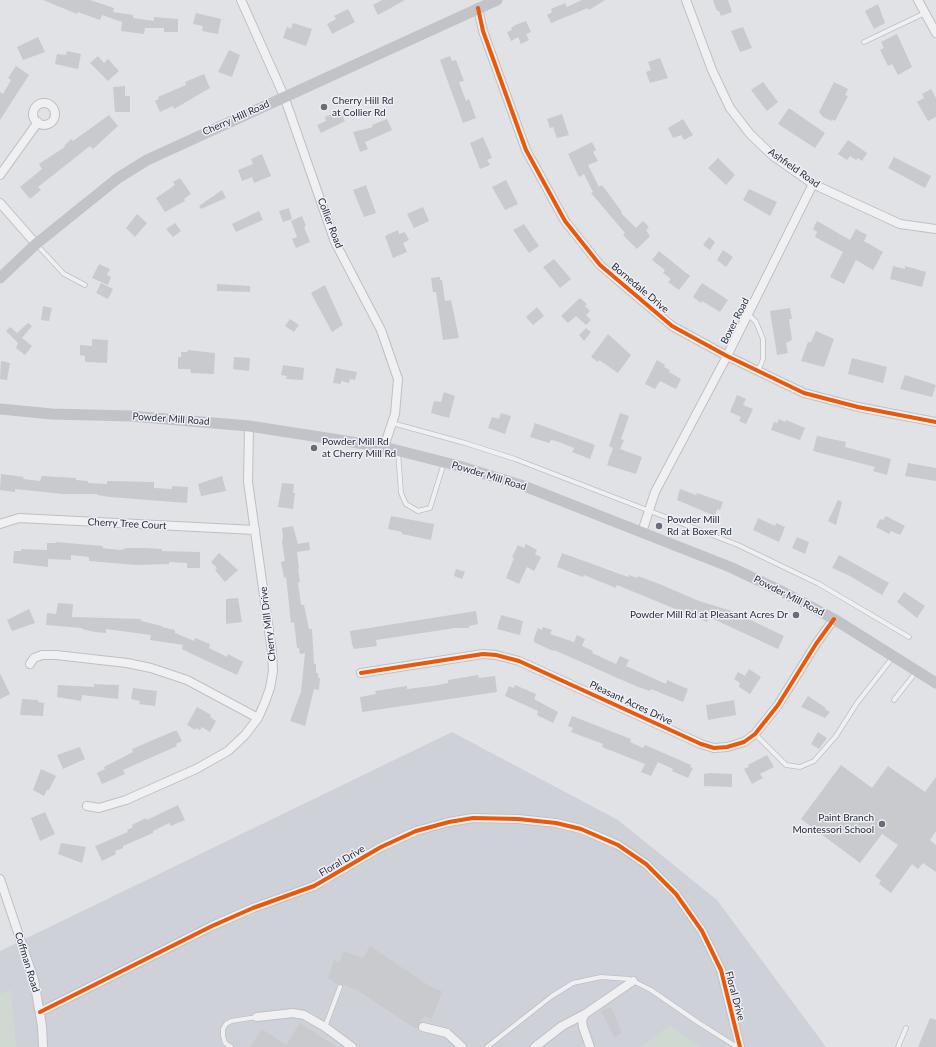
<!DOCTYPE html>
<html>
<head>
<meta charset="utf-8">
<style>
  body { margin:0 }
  canvas { display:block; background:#e0e2e5 }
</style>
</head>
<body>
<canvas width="936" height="1047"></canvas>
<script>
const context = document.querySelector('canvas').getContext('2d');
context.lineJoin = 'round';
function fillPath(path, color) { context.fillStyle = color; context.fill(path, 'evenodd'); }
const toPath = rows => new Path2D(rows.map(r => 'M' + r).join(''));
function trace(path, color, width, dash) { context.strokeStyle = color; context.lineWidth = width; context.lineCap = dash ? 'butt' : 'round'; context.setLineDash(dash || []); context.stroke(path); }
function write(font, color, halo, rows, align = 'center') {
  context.font = font + ' Lato,sans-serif'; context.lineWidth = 3; context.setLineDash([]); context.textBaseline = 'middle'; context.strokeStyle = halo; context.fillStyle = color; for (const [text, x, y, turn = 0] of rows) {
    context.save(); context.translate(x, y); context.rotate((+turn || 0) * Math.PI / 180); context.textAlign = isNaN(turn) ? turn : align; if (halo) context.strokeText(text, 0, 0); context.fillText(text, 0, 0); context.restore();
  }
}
const built = toPath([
  [452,732,618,820,717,900,826,1047,0,1047,0,951]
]);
const green = toPath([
  [11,990,16,1047,0,1047,0,994],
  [670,1025,700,1047,641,1047]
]);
const building = toPath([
  [43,0,90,0,114,8,113,12,133,15,133,18,154,21,154,17,178,19,178,32,164,32,164,28,145,28,144,34,121,31,122,22,102,15,100,20,78,12,77,14],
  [382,0,405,0,378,15,373,5],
  [582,0,605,0,589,10,588,8,551,23,547,15,552,12,551,9,565,3,567,7],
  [713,0,728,0,732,12,721,16,719,11,717,11],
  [878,4,885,23,874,29,865,11],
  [348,9,355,22,332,34,327,24,336,19,334,16],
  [196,13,221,19,218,34,202,31,203,26,193,24],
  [526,21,531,32,526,34,529,40,521,44,518,37,511,41,507,32,512,30,511,28,515,25],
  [293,23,312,29,306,46,283,38,287,27,291,29],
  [743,27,752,48,740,52,731,31],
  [897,34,912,67,898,75,892,64,888,66,880,50,884,48,881,42],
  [38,37,45,52,23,60,17,47],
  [229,50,240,55,232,77,218,72],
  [67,51,81,54,78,69,55,64,57,54,66,55],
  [98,56,104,63,108,59,119,71,108,81,90,63],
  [450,56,452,61,456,60,464,81,459,82,466,101,469,99,476,118,463,123,440,60],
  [660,58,668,78,650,83,646,72,651,70,648,62],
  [16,66,29,75,0,120,0,92,3,94,11,80,8,78],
  [204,74,210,88,174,109,173,106,160,112,155,101,159,99,158,97,186,85,185,82],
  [763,82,778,102,767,111,751,90],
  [834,82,848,89,845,95,848,96,835,121,832,119,832,121,823,117,819,112],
  [125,86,125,96,130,96,130,112,115,112,113,87],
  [931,89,936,98,936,117,928,121,917,102,924,98,922,94],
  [789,108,825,133,815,148,778,124],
  [340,111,345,121,321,133,317,125,326,121,325,117],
  [562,114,569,135,557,138,553,127,550,128,547,119],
  [109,115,118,126,93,149,90,146,38,187,41,190,30,199,20,187,42,169,39,164,65,147,64,146,71,139,73,141],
  [387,119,392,130,365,142,368,149,360,152,353,132,373,127,372,125],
  [683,119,693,135,684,140,681,135,673,138,668,128],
  [483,137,492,158,487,160,490,165,480,169,470,143],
  [848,140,867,153,862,161,858,158,856,160,850,156,847,160,838,154],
  [592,142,596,150,593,152,598,161,588,165,599,187,602,185,622,212,621,213,636,228,643,221,649,227,646,230,650,236,637,249,623,235,625,233,591,193,593,192,584,174,579,177,568,154],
  [262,154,271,176,254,183,252,177,242,181,238,170,253,164,251,159],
  [894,157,931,176,925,188,888,168],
  [718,158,735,175,726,185,708,168],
  [180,178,191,194,184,199,185,201,165,212,156,198,175,185,173,182],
  [506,180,518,204,505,210,492,187],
  [366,185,376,213,364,217,353,190],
  [749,189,777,202,770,216,743,200],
  [222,190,226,198,201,209,199,206],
  [423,207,429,221,414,228,407,214],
  [289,208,292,219,283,222,279,211],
  [259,211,263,220,236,232,232,224],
  [137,214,147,223,135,237,126,228],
  [302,216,306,226,304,227,310,242,296,248,292,239,297,237,291,221],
  [817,221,850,240,856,229,867,235,864,241,883,252,873,270,856,260,844,284,830,277,843,252,815,237,817,232,813,229],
  [175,223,181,231,173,237,166,229],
  [524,224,539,246,529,253,513,230],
  [398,230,399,234,405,232,409,240,403,243,407,252,393,258,385,236],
  [709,237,715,242,710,250,703,245],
  [723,250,733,257,726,267,717,260],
  [659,251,690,276,679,290,668,282,671,279,663,273,665,270,652,260],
  [554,259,571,279,560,288,543,267],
  [99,264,110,269,107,275,111,277,108,285,92,278],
  [893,266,905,269,905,266,926,272,922,287,890,279],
  [440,277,440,280,442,280,445,301,451,300,459,338,443,340,436,292,433,292,431,278],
  [101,283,113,289,108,299,96,293],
  [702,283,728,300,720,312,702,301,701,303,693,297],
  [217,284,250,286,250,292,217,291],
  [325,285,343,325,332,332,311,293],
  [580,298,587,304,585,306,590,311,586,315,591,320,586,325,576,316,568,323,561,316],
  [43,306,52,308,49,321,41,320],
  [537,307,544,316,533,325,526,317],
  [790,308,792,319,789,319,792,340,786,343,788,353,777,355,770,311],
  [290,319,299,325,294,332,285,326],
  [28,323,32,326,22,338,32,346,25,355,16,348,18,343,6,331,10,327,17,333],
  [586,328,591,332,584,341,579,335],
  [816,331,834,339,824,367,801,361,808,342,811,342],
  [608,334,631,355,618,373,599,360,598,362,591,357],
  [92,339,108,340,107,363,85,362,85,356,80,355,80,345,92,346],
  [188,350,215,353,214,374,191,373,190,369,178,369,178,357,181,357,181,352,187,352],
  [234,357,250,358,249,371,233,369],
  [852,358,887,367,883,383,848,374],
  [657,360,665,365,664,367,670,370,669,372,681,379,676,389,660,381,655,389,645,384],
  [1,361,10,363,7,380,0,379],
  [283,365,304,368,303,380,286,379,287,376,281,375],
  [336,368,357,372,355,380,350,379,349,383,341,381,341,384,333,383],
  [905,375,936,385,932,397,900,389],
  [444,392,455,396,449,418,431,413,434,401,441,402],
  [737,395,746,399,743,405,753,409,746,424,739,421,741,417,730,412],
  [501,413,511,416,505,434,488,428,492,417,499,419],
  [620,413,629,416,621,439,624,440,620,449,642,457,636,474,607,465,613,448,609,446],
  [779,419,785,422,786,420,805,428,800,440,771,430,774,422,777,423],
  [535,423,595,445,590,459,572,452,574,448,556,441,551,440,549,443,530,437],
  [817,436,846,442,845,447,891,459,887,475,873,471,875,467,813,451],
  [908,463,936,468,936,481,905,476],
  [1,474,24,477,23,479,40,481,42,476,76,478,76,480,88,481,88,483,107,484,107,481,154,482,154,488,172,489,172,486,188,487,187,503,110,497,97,495,97,494,63,494,15,489,15,492,0,490],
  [222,476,226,491,201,496,198,484],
  [282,483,294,484,293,493,295,493,293,509,278,507],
  [680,489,696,495,697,493,723,502,720,510,717,509,715,516,677,500],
  [838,500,842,502,836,525,828,521],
  [391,516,434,524,431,540,402,534,402,532,388,529],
  [886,516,905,526,900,535,891,531,889,534,876,527,880,519,883,520],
  [758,518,775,526,776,523,785,527,779,542,753,530],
  [293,526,298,544,309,542,310,550,297,552,299,569,298,569,300,582,298,583,301,605,304,605,309,629,312,629,314,664,316,664,316,673,318,673,318,678,320,678,319,690,314,689,305,726,290,721,301,692,305,653,300,654,299,648,297,648,294,622,291,623,286,577,284,578,281,562,285,561,282,542,283,536,282,528],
  [797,537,809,542,805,554,792,548],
  [56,542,103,546,102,548,121,550,126,548,146,548,162,549,162,551,200,552,200,568,187,568,187,563,169,562,169,564,136,565,89,561,89,557,71,555,71,560,48,559,48,567,13,563,14,551,21,551,21,549,47,550,47,543,56,543],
  [526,544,537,550,535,554,541,557,534,571,527,567,519,584,506,578,514,558,512,557,518,545,524,548],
  [219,553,238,570,225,582,215,570,217,568,211,562],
  [562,553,628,577,629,575,637,578,638,576,662,585,699,601,732,611,784,636,778,649,709,617,707,622,617,585,616,588,584,575,583,577,557,567],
  [839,555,889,583,882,595,848,575,832,568],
  [456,569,465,572,462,579,454,576],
  [904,592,925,606,917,618,897,602],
  [238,598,242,622,226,624,226,599],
  [58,603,73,604,72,617,141,619,141,621,162,626,162,627,175,630,175,633,194,641,195,638,210,644,209,648,227,657,228,654,243,662,237,675,190,653,182,649,183,645,150,640,151,635,106,629,106,633,95,632,82,629,82,628,46,625,47,613,56,614],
  [29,609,35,623,12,631,7,620],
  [476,611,478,624,469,626,469,628,455,628,376,640,377,646,354,649,352,644,350,631],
  [501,615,523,621,520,635,497,629],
  [543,627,552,630,550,634,574,642,577,635,585,639,582,646,593,651,592,653,616,664,620,656,629,660,626,666,666,684,667,680,688,689,683,702,651,689,650,691,638,687,554,650,553,651,540,645,534,642,534,638,538,628,542,630],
  [749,669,761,677,750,694,739,687,740,683,734,679,738,672,745,676],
  [0,673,10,694,0,699],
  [478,675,479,678,495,676,497,692,362,712,360,697,376,694,375,691,407,686,407,689,432,686,448,683,448,680],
  [94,684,119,685,118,699,82,695,81,701,57,697,58,685,94,687],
  [515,685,536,694,534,699,558,712,553,723,537,715,538,711,505,696,509,686,514,688],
  [133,688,157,691,155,706,139,704,140,701,131,699],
  [808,696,826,708,825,709,830,712,825,718,801,707],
  [22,699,38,700,38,702,44,703,43,716,20,715],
  [734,700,736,715,708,720,706,705],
  [197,707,211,715,210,717,216,721,210,732,202,727,200,730,196,728,195,730,187,725],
  [572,716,631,739,630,742,643,748,645,745,691,765,690,767,693,768,688,778,672,771,673,769,658,762,651,776,641,772,645,764,602,747,603,744,571,732,573,728,568,726],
  [174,731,177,731,182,741,176,744,177,746,123,770,125,774,102,784,97,773,105,769,104,767,133,752,132,749],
  [818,732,827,738,819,749,811,744],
  [80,747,85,759,63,769,57,755],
  [767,755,774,767,760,774,763,778,752,784,744,769,749,767,748,765],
  [841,765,872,788,888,766,925,792,936,777,936,831,930,840,936,845,936,872,923,863,918,869,912,864,891,893,879,884,881,881,875,876,898,845,882,834,860,863,801,819],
  [41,769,56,776,49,790,47,790,44,796,33,790],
  [710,773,732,774,732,787,704,786,704,774],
  [178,805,185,820,171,826,169,823,153,831,153,833,123,846,123,848,115,851,116,854,102,861,95,846,128,832,127,830,133,827,132,825,146,818,147,820],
  [45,812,55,834,40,841,31,818],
  [61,843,86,847,82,863,58,854],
  [370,946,431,987,442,991,432,1019,424,1016,416,1029,357,990,341,984,333,983,334,981,328,979,334,960,339,963,344,951,363,958],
  [611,1007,622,1033,614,1037,601,1011],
  [930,1018,936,1020,936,1047,918,1047],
  [300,1023,337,1047,250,1047,262,1029,286,1045]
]);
const lane = toPath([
  [864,42,925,13],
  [37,245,64,274,85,285],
  [748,314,756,322,763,339,763,359,758,371],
  [392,423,465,443,515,459,738,545,819,584,909,637],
  [398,451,401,493,406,504,418,511,430,508,444,463],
  [894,700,917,671],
  [755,734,786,765,800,767,814,761,836,736,857,703,893,657],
  [325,1027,340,987],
  [231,1047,225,1043,223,1036,223,1029,226,1024,231,1021,257,1017],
  [487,1047,552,996,573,983,601,977,629,979,651,990,699,1023,737,1047],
  [898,1047,906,1028]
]);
const street = toPath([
  [241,0,284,96,335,242,381,330,398,379,395,414,384,447],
  [686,0,712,70,730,108,750,134,773,156,813,184,900,224,936,229],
  [918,0,936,33],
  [478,8,483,31,526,150,565,221,600,265,672,326,727,356,804,393,858,407,936,422],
  '33 114a11 11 0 1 1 22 0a11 11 0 1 1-22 0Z',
  [0,175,38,122],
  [0,203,36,244],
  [0,524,19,518,255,530],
  [642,532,655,492,727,356,813,184],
  [30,664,34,658,42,655,56,655,127,663,151,668,187,680,258,718],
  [361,673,483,654,496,655,519,661,701,744,714,748,727,747,744,742,755,734,778,705,816,644,834,619],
  [87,806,99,808,126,800,196,769,228,751,245,735,258,718,265,702,270,688,273,671,272,652,248,482,249,426],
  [0,879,34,980,42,1026,43,1047],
  [40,1012,212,926,253,908,314,886,381,847,416,831,449,822,473,818,518,819,556,823,581,829,618,845,646,864,676,894,702,931,721,970,740,1047],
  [257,1017,293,1013,304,1015,325,1027,352,1047],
  [423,1027,447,1033,462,1047],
  [535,1047,562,1026,585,1014],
  [590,1047,583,1027,582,1020,585,1014,633,981]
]);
const secondary = toPath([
  [0,278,36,244,118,178,147,160,497,0],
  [0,409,52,414,131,416,249,426,384,447,459,466,524,486,730,567,783,592,834,619,936,683]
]);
const cycleway = toPath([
  [478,8,483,31,526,150,565,221,600,265,672,326,727,356,804,393,858,407,936,422],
  [361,673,483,654,496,655,519,661,701,744,714,748,727,747,744,742,755,734,778,705,816,644,834,619],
  [40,1012,212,926,253,908,314,886,381,847,416,831,449,822,473,818,518,819,556,823,581,829,618,845,646,864,676,894,702,931,721,970,740,1047]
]);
const markers = [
  [324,107,4,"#686d78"],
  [314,448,4,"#686d78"],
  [659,526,4,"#686d78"],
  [796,615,4,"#686d78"],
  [882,824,4,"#686d78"]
];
const poiNames = [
  ["Cherry Hill Rd",332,101],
  ["at Collier Rd",332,113],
  ["Powder Mill Rd",322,442],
  ["at Cherry Mill Rd",322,454],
  ["Powder Mill",667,520],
  ["Rd at Boxer Rd",667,532],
  ["Powder Mill Rd at Pleasant Acres Dr",788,615,"right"],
  ["Paint Branch",874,818,"right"],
  ["Montessori School",874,830,"right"]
];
const streetNames = [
  ["Cherry Hill Road",236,118,-24],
  ["Ashfield Road",794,168,35],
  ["Collier Road",330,223,69],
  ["Bornedale Drive",640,288,40],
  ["Boxer Road",735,321,-63],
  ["Powder Mill Road",171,419,4],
  ["Powder Mill Road",489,476,17],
  ["Cherry Tree Court",127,524,3],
  ["Powder Mill Road",789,596,27],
  ["Cherry Mill Drive",268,624,-97],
  ["Pleasant Acres Drive",631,703,25],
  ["Floral Drive",342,861,-31],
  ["Coffman Road",27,962,73],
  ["Floral Drive",735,996,75]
];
fillPath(built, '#cfd1d8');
fillPath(green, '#d0d9d1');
fillPath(building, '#c9cacd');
trace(lane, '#bec0c3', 5.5);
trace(street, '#bec0c3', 10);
trace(lane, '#f0f0f2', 4);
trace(street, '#f0f0f2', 8);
trace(secondary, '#c1c3c8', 11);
trace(cycleway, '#e8590c', 4);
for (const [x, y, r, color] of markers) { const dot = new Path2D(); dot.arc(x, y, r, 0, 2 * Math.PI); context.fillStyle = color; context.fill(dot); trace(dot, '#eef0f5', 1.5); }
write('10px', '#282e3d', '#eef0f5', poiNames, 'left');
write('10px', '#282e3d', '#eef0f5', streetNames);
</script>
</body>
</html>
